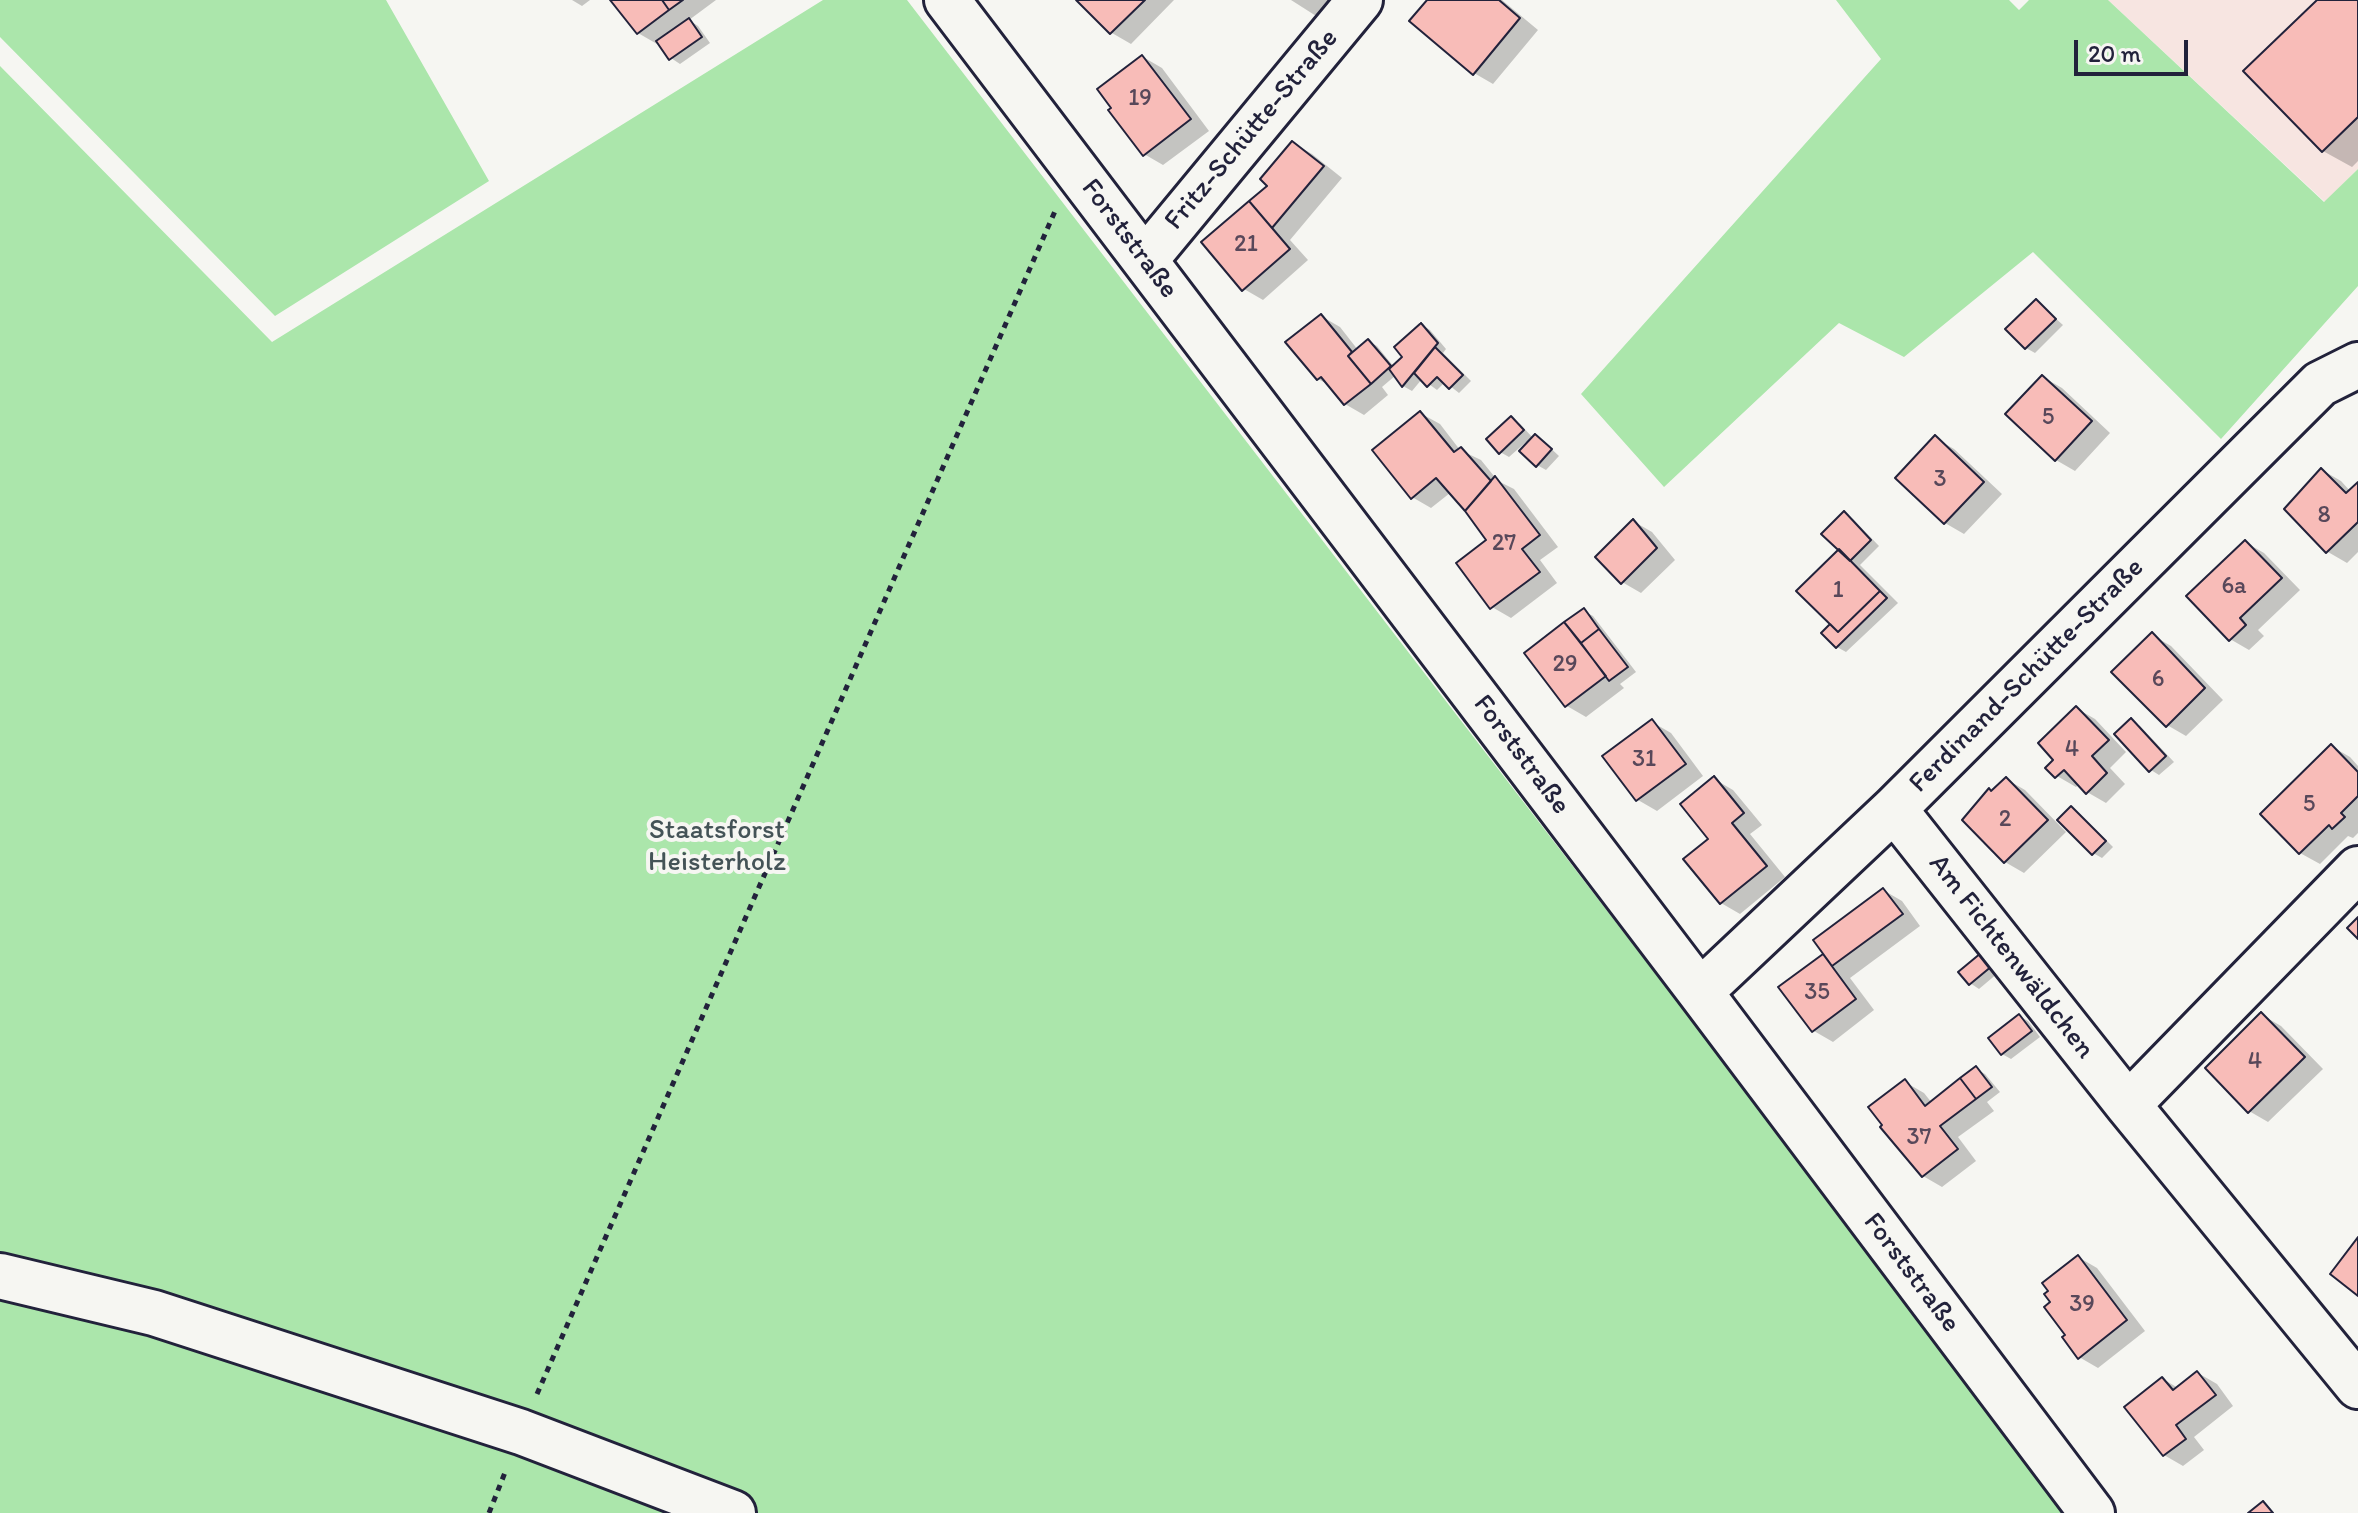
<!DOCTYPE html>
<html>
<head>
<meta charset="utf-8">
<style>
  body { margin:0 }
  #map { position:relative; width:2358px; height:1513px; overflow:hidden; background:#f6f6f2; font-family:Itim,sans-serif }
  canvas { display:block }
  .scale { position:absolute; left:2074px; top:40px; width:114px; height:36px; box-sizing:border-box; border:4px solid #22223b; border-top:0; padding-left:10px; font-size:24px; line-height:28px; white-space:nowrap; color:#22223b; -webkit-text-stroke:6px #f6f6f2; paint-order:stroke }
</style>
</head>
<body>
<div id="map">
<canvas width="2358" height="1513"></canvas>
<div class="scale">20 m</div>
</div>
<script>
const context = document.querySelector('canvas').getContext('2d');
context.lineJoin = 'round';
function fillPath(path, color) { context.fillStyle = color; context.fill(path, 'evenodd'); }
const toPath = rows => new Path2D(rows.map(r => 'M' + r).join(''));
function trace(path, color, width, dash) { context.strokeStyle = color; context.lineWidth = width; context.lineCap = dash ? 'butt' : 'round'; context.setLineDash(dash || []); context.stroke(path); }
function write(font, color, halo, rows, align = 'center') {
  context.font = font + ' Itim,sans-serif'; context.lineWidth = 8; context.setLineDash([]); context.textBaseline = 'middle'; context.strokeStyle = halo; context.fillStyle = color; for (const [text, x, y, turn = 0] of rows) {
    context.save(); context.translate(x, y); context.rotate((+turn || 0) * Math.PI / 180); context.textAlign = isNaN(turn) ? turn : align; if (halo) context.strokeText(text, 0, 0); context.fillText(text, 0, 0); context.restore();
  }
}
const built = toPath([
  [2108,0,2358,0,2358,169,2325,202]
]);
const green = toPath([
  [0,0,386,0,489,181,275,316,0,37],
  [823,0,907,0,2070,1513,0,1513,0,66,272,342],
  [1836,0,2009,0,2019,10,2029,0,2108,0,2324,202,2358,169,2358,286,2221,439,2033,252,1904,357,1839,323,1664,487,1581,394,1881,59]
]);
const shadow = toPath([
  [572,0,590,0,582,6],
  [613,0,716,0,689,20,698,26,710,43,680,64,671,58,659,42,657,44,638,33],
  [1079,0,1174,0,1131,44,1112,33],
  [1291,0,1358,0,1324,21],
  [1430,0,1502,0,1538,30,1493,84,1474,73],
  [2319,0,2358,0,2358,161,2352,167,2323,151],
  [1143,57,1162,68,1209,131,1163,165,1144,154],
  [1293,143,1312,154,1342,178,1290,240,1308,260,1263,300,1244,289],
  [2037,302,2063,325,2035,353,2026,348],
  [1321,316,1340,327,1358,350,1368,341,1377,346,1394,367,1405,357,1422,325,1430,330,1446,349,1443,353,1471,381,1459,393,1445,382,1437,390,1422,379,1412,391,1403,386,1396,375,1382,387,1388,395,1364,415,1345,404,1331,386,1318,379],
  [2043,377,2062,388,2110,433,2075,471,2056,460],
  [1420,413,1440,424,1460,450,1481,460,1498,481,1514,489,1558,547,1540,560,1557,583,1511,618,1492,607,1489,540,1450,493,1431,508,1412,497],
  [1511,418,1520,424,1533,438,1535,436,1544,442,1559,456,1546,470,1537,465,1526,442,1509,457,1500,452],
  [1935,438,1954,449,2002,494,1964,534,1945,523,1898,478],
  [2322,470,2341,481,2351,492,2358,484,2358,552,2347,563,2328,552,2286,509],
  [1844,514,1853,519,1879,546,1860,565,1898,603,1846,652,1837,647,1833,624],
  [1633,521,1652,532,1675,560,1641,593,1622,582],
  [2245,542,2264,553,2300,590,2258,630,2264,636,2249,650,2230,639],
  [1584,611,1593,616,1636,672,1620,684,1624,688,1586,717,1567,706,1527,654],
  [2152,635,2171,646,2223,700,2186,736,2167,725],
  [2076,708,2095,719,2126,752,2110,768,2125,784,2106,803,2087,792,2079,784,2076,787,2057,776,2056,760],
  [2131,721,2140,726,2174,762,2159,775,2151,770],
  [1652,722,1671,733,1703,776,1657,811,1638,800,1605,757],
  [2331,746,2350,757,2358,766,2358,833,2353,838,2348,836,2320,864,2300,853],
  [1714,779,1733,790,1762,825,1750,834,1785,877,1740,914,1721,903,1711,839],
  [2006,779,2025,790,2066,832,2024,873,2005,862],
  [2072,809,2080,814,2113,847,2102,858,2093,853],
  [1883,890,1902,901,1920,926,1850,978,1874,1010,1833,1042,1814,1031,1781,988,1825,954],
  [1996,956,2005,967,1979,989,1970,983],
  [2262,1015,2281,1026,2323,1069,2268,1122,2249,1111],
  [2019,1016,2028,1021,2040,1037,2011,1059,2002,1054],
  [1976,1069,1985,1074,2000,1092,1987,1102,1994,1111,1958,1137,1976,1161,1942,1187,1923,1176,1905,1082,1924,1093,1932,1103],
  [2078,1257,2097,1268,2145,1331,2098,1368,2079,1357],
  [2198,1373,2217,1384,2233,1406,2194,1437,2204,1450,2183,1466,2164,1455,2163,1379,2178,1388]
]);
const building = toPath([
  [610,0,662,0,669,10,637,34,610,0],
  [662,0,683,0,669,10,662,0],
  [1076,0,1145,0,1110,34,1076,0],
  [1427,0,1499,0,1520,18,1473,75,1409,21,1427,0],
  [2317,0,2358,0,2358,117,2322,152,2243,71,2317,0],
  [689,18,702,37,669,60,656,41,689,18],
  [1142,55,1191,119,1143,156,1108,110,1111,108,1097,89,1142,55],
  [1292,141,1324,166,1272,228,1249,201,1267,186,1260,179,1292,141],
  [1249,201,1290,249,1242,291,1201,242,1249,201],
  [2036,299,2056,319,2025,349,2005,329,2036,299],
  [1321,314,1352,352,1348,356,1371,384,1344,405,1321,377,1317,380,1285,342,1321,314],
  [1421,323,1438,343,1402,387,1389,369,1402,357,1394,347,1421,323],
  [1368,339,1391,366,1371,384,1348,356,1368,339],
  [1435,347,1463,375,1449,389,1437,377,1427,387,1414,373,1435,347],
  [2042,375,2092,421,2055,461,2005,414,2042,375],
  [1420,411,1454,452,1461,447,1491,481,1465,511,1436,478,1411,499,1372,450,1420,411],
  [1511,416,1524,430,1499,454,1486,439,1511,416],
  [1535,434,1552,449,1536,467,1519,451,1535,434],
  [1935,435,1984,482,1944,524,1895,478,1935,435],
  [2321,468,2346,493,2358,482,2358,522,2326,553,2284,509,2321,468],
  [1495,476,1540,535,1522,549,1540,572,1490,609,1456,563,1486,540,1465,511,1495,476],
  [1844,511,1871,540,1850,561,1821,534,1844,511],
  [1633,519,1657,548,1621,584,1595,557,1633,519],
  [2245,540,2282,578,2240,618,2246,625,2229,641,2186,596,2245,540],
  [1839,549,1880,591,1838,632,1796,591,1839,549],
  [1880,591,1887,598,1836,648,1821,633,1830,624,1838,632,1880,591],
  [1584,608,1599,629,1581,643,1564,622,1584,608],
  [1564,622,1606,676,1565,707,1524,653,1564,622],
  [1599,629,1628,667,1609,681,1581,643,1599,629],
  [2152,632,2205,688,2166,727,2111,672,2152,632],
  [2076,706,2109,740,2092,756,2107,773,2086,794,2064,770,2055,778,2045,768,2053,760,2038,743,2076,706],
  [2131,718,2166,756,2149,772,2114,734,2131,718],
  [1652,719,1686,764,1636,801,1602,756,1652,719],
  [2331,744,2358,772,2358,796,2341,813,2345,817,2332,829,2329,825,2299,854,2260,814,2331,744],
  [1714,776,1744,813,1732,823,1767,866,1720,904,1683,859,1708,839,1680,804,1714,776],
  [2006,777,2048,820,2004,863,1962,820,1989,788,1991,791,2006,777],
  [2071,806,2106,841,2092,855,2057,820,2071,806],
  [1883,888,1903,914,1832,966,1813,940,1883,888],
  [2358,917,2358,939,2347,928,2358,917],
  [1987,948,1998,961,1969,985,1958,972,1987,948],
  [1823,954,1856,999,1812,1032,1778,987,1823,954],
  [2261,1012,2305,1057,2248,1113,2205,1068,2261,1012],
  [2019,1014,2032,1031,2001,1055,1988,1038,2019,1014],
  [1976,1066,1992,1087,1976,1099,1960,1078,1976,1066],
  [1960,1078,1976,1099,1940,1126,1958,1149,1922,1177,1880,1127,1882,1125,1868,1107,1905,1079,1925,1106,1960,1078],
  [2358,1237,2358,1296,2330,1274,2358,1237],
  [2078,1255,2127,1320,2078,1359,2062,1337,2065,1335,2044,1307,2050,1302,2044,1294,2048,1291,2042,1283,2078,1255],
  [2197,1371,2216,1395,2176,1425,2186,1439,2163,1456,2124,1407,2162,1377,2173,1390,2197,1371],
  [2263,1501,2273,1513,2248,1513,2263,1501]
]);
const path = toPath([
  [537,1394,1056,209],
  [489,1513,506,1470]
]);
const minor = toPath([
  [947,0,1700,992,2092,1513],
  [1145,260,1360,0],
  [1894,809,2128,1105,2358,1386],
  [1700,992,1894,809,2320,384,2358,365],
  [2128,1105,2358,869]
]);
const major = toPath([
  [0,1276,154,1313,521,1432,733,1513]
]);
const numberNames = [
  ["19",1140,99],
  ["21",1246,245],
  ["5",2048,418],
  ["3",1940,480],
  ["8",2324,516],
  ["27",1504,544],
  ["6a",2234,587],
  ["1",1838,591],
  ["29",1565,665],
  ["6",2158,680],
  ["4",2072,750],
  ["31",1644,760],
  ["5",2309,805],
  ["2",2005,820],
  ["35",1817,993],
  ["4",2255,1062],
  ["37",1919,1138],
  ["39",2082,1305]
];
const streetNames = [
  ["Fritz-Schütte-Straße",1252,130,-50],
  ["Forststraße",1129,239,53],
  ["Ferdinand-Schütte-Straße",2027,676,-45],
  ["Forststraße",1521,755,53],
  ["Am Fichtenwäldchen",2011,957,52],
  ["Forststraße",1911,1273,53]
];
const parkNames = [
  ["Staatsforst",717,831],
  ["Heisterholz",717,863]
];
fillPath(built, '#f7e5e1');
fillPath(green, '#abe6ab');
fillPath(shadow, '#0003');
fillPath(building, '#f8bcb8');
trace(building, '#22223b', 2);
trace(minor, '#22223b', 50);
trace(major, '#22223b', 50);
trace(path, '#22223b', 5, [6, 6]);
trace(minor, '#f6f6f2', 44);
trace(major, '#f6f6f2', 44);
write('24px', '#58485a', null, numberNames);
write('28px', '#22223b', '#f6f6f2', streetNames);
write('28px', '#445357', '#f6f6f2', parkNames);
</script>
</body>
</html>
